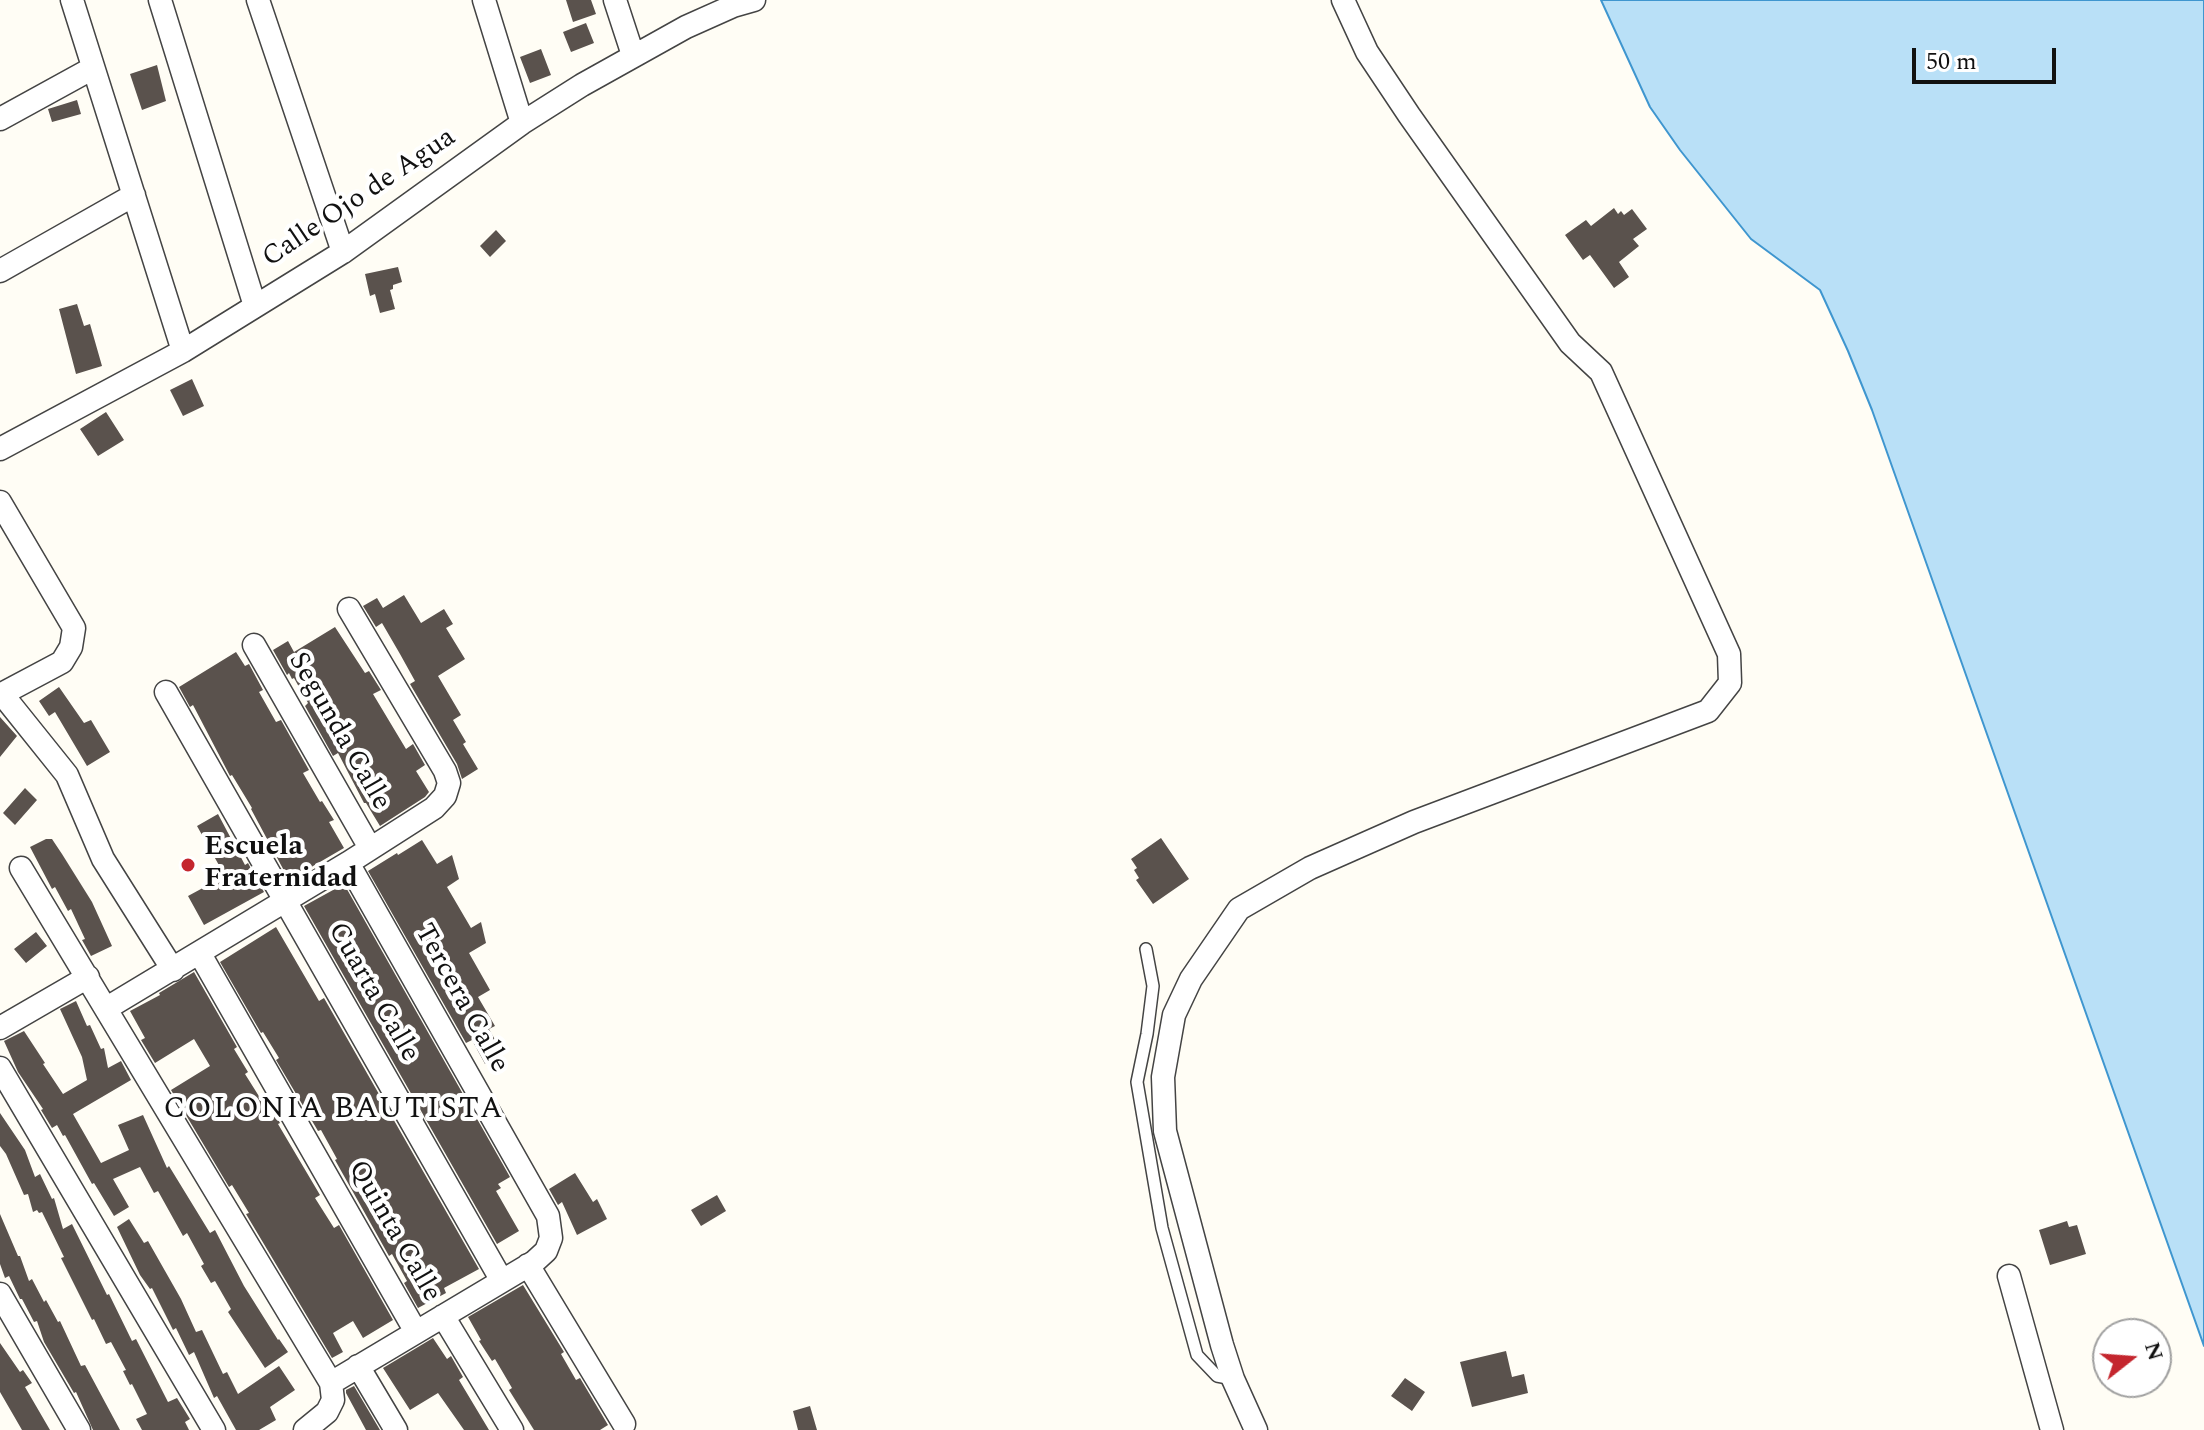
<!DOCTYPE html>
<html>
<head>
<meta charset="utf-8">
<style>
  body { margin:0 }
  #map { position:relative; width:2204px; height:1430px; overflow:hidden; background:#fffdf5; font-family:Spectral,serif }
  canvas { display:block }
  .north { position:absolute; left:2092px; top:1318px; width:80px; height:80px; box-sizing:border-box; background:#fff; border:2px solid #a0a0a0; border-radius:50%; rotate:73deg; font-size:22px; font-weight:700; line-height:32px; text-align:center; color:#111 }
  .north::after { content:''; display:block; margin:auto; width:28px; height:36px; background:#c4262e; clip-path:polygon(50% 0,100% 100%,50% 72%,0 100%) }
  .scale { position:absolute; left:1912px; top:48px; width:144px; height:36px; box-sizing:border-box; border:4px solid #111; border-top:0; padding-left:10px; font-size:24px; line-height:28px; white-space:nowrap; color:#111; -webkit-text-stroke:6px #fff; paint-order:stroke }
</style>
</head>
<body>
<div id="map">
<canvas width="2204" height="1430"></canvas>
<div class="north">N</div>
<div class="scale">50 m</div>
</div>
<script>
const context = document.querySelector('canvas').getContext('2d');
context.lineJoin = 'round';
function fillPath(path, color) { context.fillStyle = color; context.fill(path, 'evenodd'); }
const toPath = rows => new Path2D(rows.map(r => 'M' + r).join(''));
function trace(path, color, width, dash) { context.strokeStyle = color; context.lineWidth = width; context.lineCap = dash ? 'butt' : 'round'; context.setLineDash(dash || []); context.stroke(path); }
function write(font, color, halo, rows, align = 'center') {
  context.font = font + ' Spectral,serif'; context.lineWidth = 8; context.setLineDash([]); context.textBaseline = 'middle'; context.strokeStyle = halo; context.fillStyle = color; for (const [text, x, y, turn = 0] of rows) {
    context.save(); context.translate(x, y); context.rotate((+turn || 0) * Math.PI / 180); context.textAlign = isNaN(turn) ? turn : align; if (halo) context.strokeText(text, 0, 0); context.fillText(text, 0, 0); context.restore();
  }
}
const water = toPath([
  [1601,0,2204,0,2204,1346,1872,410,1848,351,1820,290,1751,239,1680,150,1650,107,1601,0]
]);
const building = toPath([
  [566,0,591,0,596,14,573,22],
  [586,23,594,43,571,52,563,32],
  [541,49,551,75,530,83,520,57],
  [157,65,166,101,142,110,130,74],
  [77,100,81,114,52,122,48,109],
  [1614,208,1618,214,1621,211,1624,215,1632,209,1647,229,1633,239,1639,246,1619,262,1629,277,1614,288,1590,255,1583,260,1565,235,1586,220,1591,226],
  [496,230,506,241,490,257,480,246],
  [398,267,402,282,393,285,393,289,390,290,395,309,380,313,375,294,370,296,365,274],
  [77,304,84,326,90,324,102,366,76,374,59,309],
  [192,379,204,406,183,416,170,390],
  [106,412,124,440,98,456,80,429],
  [404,595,421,623,444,609,453,624,446,628,465,659,438,676,461,715,453,720,466,742,463,744,478,769,462,779,457,764,410,684,415,681,400,654,382,623,376,627,363,606,377,598,383,608],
  [335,627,365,673,369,671,381,690,373,694,406,749,413,744,425,765,416,771,429,792,425,797,380,826,366,803,364,803,338,753,333,756,305,706,308,703,294,678,292,679,289,673,287,675,273,650,288,641,294,652],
  [236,652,245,666,249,664,263,690,259,692,276,722,281,720,309,770,303,773,320,802,322,801,334,820,329,822,344,848,289,880,251,809,252,808,232,775,230,776,193,705,190,707,179,687],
  [59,687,84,723,91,720,110,752,87,766,55,712,49,716,39,701],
  [0,717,17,736,0,757],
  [25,788,37,800,15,825,3,813],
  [218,814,245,865,248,863,264,892,204,925,188,896,225,876,197,826],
  [1161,838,1189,879,1153,904,1136,880,1139,878,1134,870,1137,868,1131,859],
  [46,839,52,839,62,854,92,902,112,946,91,956,82,940,85,939,71,909,68,911,55,887,52,889,30,847],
  [422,840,437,864,452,855,459,879,447,887,471,928,481,922,486,943,469,953,490,990,478,997,495,1026,489,1029,503,1054,485,1064,472,1040,466,1043,368,871,397,853,398,855],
  [344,884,510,1177,498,1184,501,1188,496,1191,519,1231,497,1244,304,906],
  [276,927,319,1001,324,998,479,1269,444,1288,446,1293,418,1308,404,1283,407,1281,392,1254,389,1256,335,1160,337,1159,321,1130,318,1131,276,1060,279,1058,263,1032,261,1033,220,962],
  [36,932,47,946,26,963,14,949],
  [194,972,237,1047,234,1049,248,1072,245,1074,262,1101,266,1098,280,1123,278,1124,320,1195,315,1198,334,1228,339,1225,393,1320,363,1338,353,1321,333,1333,343,1352,332,1358,246,1214,249,1213,232,1185,229,1187,171,1090,210,1066,194,1039,155,1063,141,1040,145,1038,130,1011,160,995,159,993],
  [76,1001,87,1026,90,1025,101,1049,104,1048,108,1068,121,1061,131,1080,73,1114,101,1163,129,1150,118,1125,143,1115,167,1168,169,1166,210,1233,215,1230,244,1286,278,1340,279,1339,288,1352,265,1368,228,1312,231,1309,215,1281,211,1283,201,1266,204,1264,187,1233,183,1236,158,1191,154,1193,140,1167,113,1179,129,1207,114,1216,94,1183,92,1184,65,1135,63,1136,57,1125,52,1128,41,1110,43,1109,18,1072,4,1041,24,1031,45,1063,43,1064,63,1094,87,1080,82,1057,60,1009],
  [0,1113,25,1150,35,1177,40,1174,52,1199,54,1198,63,1229,72,1224,107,1295,109,1294,132,1341,136,1339,168,1402,177,1398,190,1419,185,1422,189,1430,142,1430,136,1419,147,1414,132,1384,130,1385,123,1371,126,1370,111,1342,106,1344,94,1319,92,1320,61,1258,64,1257,42,1212,39,1213,37,1210,33,1212,28,1194,24,1195,6,1154,0,1146],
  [575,1173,593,1202,597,1199,607,1219,577,1235,562,1202,558,1205,549,1189],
  [717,1195,726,1211,701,1226,691,1210],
  [0,1214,18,1256,20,1256,29,1281,32,1279,44,1302,46,1300,58,1322,60,1321,81,1366,85,1365,120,1430,93,1430,76,1392,74,1393,44,1342,37,1321,34,1322,22,1299,20,1299,9,1276,5,1278,0,1264],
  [129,1219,144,1243,148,1241,181,1299,196,1332,202,1330,223,1374,227,1372,238,1394,279,1366,295,1390,270,1407,276,1420,259,1430,236,1430,217,1396,214,1398,194,1352,189,1355,176,1328,173,1330,152,1288,150,1289,140,1275,117,1227],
  [2067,1221,2069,1227,2077,1225,2086,1254,2050,1265,2039,1230],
  [523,1285,564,1352,561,1354,576,1380,580,1378,608,1425,600,1430,534,1430,509,1390,512,1388,495,1359,492,1361,479,1341,481,1340,468,1317],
  [433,1338,447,1359,451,1356,463,1377,459,1380,489,1430,464,1430,438,1393,410,1410,383,1368],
  [0,1343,20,1372,23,1370,32,1383,25,1387,50,1430,22,1430,0,1392],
  [1506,1351,1512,1377,1524,1374,1528,1393,1472,1407,1460,1362],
  [1405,1378,1425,1392,1412,1411,1391,1396],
  [354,1386,380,1430,366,1430,346,1393,346,1390],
  [810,1406,817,1430,798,1430,793,1411]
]);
const lane = toPath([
  [1146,949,1153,986,1147,1034,1137,1082,1162,1228,1197,1355,1217,1376,1233,1379]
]);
const street = toPath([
  [72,0,183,351],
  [160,0,255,306],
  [258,0,343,252],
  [484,0,522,123],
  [615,0,633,55],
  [0,119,93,68],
  [0,271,134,195],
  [0,449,183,351,343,252,522,123,582,85,686,27,733,6,754,0],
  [0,502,74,628,71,647,62,662,0,695],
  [254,645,370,848],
  [166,692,502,1281],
  [2,694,67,775,103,859,173,970],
  [21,868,331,1383,333,1400,327,1412,305,1430],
  [200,954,416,1332],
  [107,1008,348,863,434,808,445,796,449,783,445,771,349,609],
  [0,1028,88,977],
  [0,1068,214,1430],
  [528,1265,624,1424],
  [2009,1276,2052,1430],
  [0,1294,79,1430],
  [443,1316,512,1430],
  [358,1366,396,1430],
  [331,1383,534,1262,546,1251,551,1238,548,1216,348,863],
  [1256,1430,1233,1379,1222,1345,1165,1131,1163,1077,1174,1015,1191,979,1239,909,1310,868,1414,822,1708,711,1730,683,1729,654,1601,372,1570,343,1409,115,1367,52,1343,0]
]);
const markers = [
  [188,865,8,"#c4262e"]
];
const streetNames = [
  ["Calle Ojo de Agua",360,199,-34],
  ["Segunda Calle",338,732,60],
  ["Cuarta Calle",372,993,60],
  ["Tercera Calle",460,999,61],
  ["Quinta Calle",393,1232,60]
];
const poiNames = [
  ["Escuela",204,849],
  ["Fraternidad",204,881]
];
const neighbourhoodNames = [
  ["COLONIA BAUTISTA",334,1111]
];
fillPath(water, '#b9e0f7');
trace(water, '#3f96cf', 2);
fillPath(building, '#5a524d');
trace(lane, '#444', 14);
trace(street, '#444', 25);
trace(lane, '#fff', 11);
trace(street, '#fff', 22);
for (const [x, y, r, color] of markers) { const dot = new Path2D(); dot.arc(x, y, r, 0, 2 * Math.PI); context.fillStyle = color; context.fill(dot); trace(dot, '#fff', 3); }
write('28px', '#111', '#fff', streetNames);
write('bold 28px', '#111', '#fff', poiNames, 'left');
context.letterSpacing = '2px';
write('30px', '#111', '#fff', neighbourhoodNames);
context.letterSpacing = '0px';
</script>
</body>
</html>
